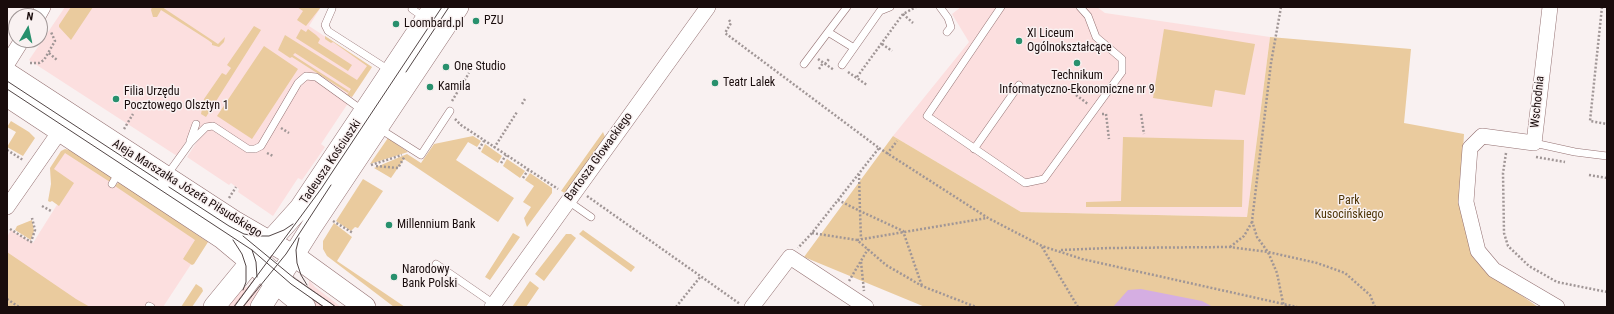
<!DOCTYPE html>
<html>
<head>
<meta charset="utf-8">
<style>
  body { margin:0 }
  #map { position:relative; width:1614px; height:314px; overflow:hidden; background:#f9f1f1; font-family:"Roboto Condensed",sans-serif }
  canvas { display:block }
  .frame { position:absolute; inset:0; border:8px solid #190c0c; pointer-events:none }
  .north { position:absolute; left:8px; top:8px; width:40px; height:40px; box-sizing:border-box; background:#f9f1f1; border:1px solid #9f9595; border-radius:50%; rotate:9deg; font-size:11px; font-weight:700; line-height:16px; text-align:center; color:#190c0c }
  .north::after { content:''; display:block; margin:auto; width:14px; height:18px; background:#28906d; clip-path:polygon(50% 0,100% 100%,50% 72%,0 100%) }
</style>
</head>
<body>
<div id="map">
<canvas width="1614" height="314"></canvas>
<div class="frame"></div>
<div class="north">N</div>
</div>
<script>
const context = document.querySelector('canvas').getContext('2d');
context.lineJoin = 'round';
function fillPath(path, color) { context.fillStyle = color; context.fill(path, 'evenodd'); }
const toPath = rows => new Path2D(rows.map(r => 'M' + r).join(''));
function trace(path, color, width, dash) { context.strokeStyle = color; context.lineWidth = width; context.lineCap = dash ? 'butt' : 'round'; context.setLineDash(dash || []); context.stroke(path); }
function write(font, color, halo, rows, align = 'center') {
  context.font = font + ' "Roboto Condensed",sans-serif'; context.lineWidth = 3; context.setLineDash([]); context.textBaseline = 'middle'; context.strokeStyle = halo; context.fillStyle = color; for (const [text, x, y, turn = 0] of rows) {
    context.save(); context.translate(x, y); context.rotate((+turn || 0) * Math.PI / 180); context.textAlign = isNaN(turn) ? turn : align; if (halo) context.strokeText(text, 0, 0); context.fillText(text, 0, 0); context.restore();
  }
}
const built = toPath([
  [65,7,321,7,309,26,372,67,321,144,325,147,302,180,298,178,273,216,238,192,239,189,236,187,231,183,229,185,187,157,202,134,198,131,196,125,177,156,29,60],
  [961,7,1097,7,1105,13,1270,37,1247,217,1021,212,893,136,969,42,952,14],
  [66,150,205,243,163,307,77,307,7,261,7,237,11,230,33,243,70,184,51,170],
  [309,280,315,287,341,307,318,307,309,302,307,303],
  [239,286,261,290,248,307,228,307,236,296]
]);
const green = toPath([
  [71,7,93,7,71,40,59,27,59,25],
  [152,7,162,7,218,44,225,37,224,42,219,47,212,45,212,43,208,40,161,10,157,17,153,17,151,10],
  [297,7,321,7,306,26,297,20,303,11],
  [254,26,261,30,206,117,201,114,204,99,222,73,226,75,231,68,227,65],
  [301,29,306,32,308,29,316,35,320,39,318,43,352,65,348,71,296,38],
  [1164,29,1255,44,1245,95,1215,90,1212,107,1153,98],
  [285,35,357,80,367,66,333,42,331,43,325,39,325,36,372,67,352,97,347,95,351,89,295,53,293,55,349,91,348,93,292,57,290,58,278,50],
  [1270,37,1411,49,1404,123,1464,134,1460,200,1491,274,1538,307,925,307,804,257,893,136,1021,212,1247,217],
  [264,46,298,69,252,139,217,116],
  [11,121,29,132,35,138,23,156,7,147,16,132,7,127],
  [603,132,605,137,565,193,561,191],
  [473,136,481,141,477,147,468,142,456,160,514,198,498,222,404,159,391,178,374,168,407,154,421,163,434,144],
  [1123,137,1244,140,1242,207,1086,207,1086,202,1121,201],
  [388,138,408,152,370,164],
  [485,144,502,156,498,163,481,152],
  [65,149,73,151,112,178,110,182,65,153,54,169,74,183,59,206,52,201,50,202,48,201,51,184,50,168,61,151],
  [507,159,525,171,520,178,503,166],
  [530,173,552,188,552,193,527,227,524,218,531,207,523,202,534,186,525,180],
  [363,179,383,191,358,228,355,227,351,231,336,221],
  [119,182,208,242,194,264,192,265,183,259,195,240,115,186],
  [32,220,34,231,31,240,15,230,17,226],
  [334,223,352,237,337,261,405,307,394,307,327,256,323,249,323,241],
  [583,230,635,267,631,272,579,234],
  [513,233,520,237,490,280,485,277],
  [566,234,571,234,576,238,544,281,535,274],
  [7,252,76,299,90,307,7,307],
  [530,281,539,288,526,307,512,307],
  [196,284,202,288,203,291,192,307,181,307]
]);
const water = toPath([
  [1141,289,1202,301,1213,307,1113,307,1128,290]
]);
const path = toPath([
  [1281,7,1271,63,1252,221,1257,237,1268,252,1277,273,1283,303,1287,307],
  [1602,7,1590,121,1607,124],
  [903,14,913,23],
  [729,20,731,23,725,33,879,148,812,233,798,248],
  [882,44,892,51],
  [49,53,57,60],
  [818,59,834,70],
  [30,63,39,63,44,60,55,41,51,32],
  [825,64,829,59],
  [819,69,823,63],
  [848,72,867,85],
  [857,77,903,14,916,7],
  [1076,95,1088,104],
  [452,101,469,73],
  [522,104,525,99],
  [1102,114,1106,114,1109,139],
  [1141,114,1144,134],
  [455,119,461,125,558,189],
  [281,128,289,133],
  [124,129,133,114],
  [494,148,517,112],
  [879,148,988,218,1042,246,1082,259,1297,307],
  [479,149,484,141],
  [7,150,23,160],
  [267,153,273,156],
  [1506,153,1503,173,1504,233,1508,246,1529,266,1557,282,1607,292],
  [887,154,897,141],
  [1536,157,1565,162],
  [501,163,506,155],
  [371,165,402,155],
  [376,166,398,168,405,156],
  [859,174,860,211,903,231,922,286],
  [1589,175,1607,178],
  [523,178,528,170],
  [587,196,740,304],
  [229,198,236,187],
  [838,200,860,211,861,239],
  [42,206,51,211],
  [333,221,353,233],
  [10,229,31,242,35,230,32,218],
  [812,233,857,240,886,265,922,286,976,307],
  [857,240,987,218],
  [1042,247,1078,307],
  [1230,247,1244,236,1252,222],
  [1061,250,1108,248,1230,247,1268,252,1317,263,1345,273,1370,295,1375,307],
  [861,262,864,291],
  [849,281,868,249],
  [7,299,19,307],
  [676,307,701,276]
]);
const lane = toPath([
  [847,7,828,32,854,48],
  [940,7,948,18,951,27,947,32],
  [1001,7,927,116,1025,183,1044,179,1122,72,1122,59,1096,37,1088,16,1080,7],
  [332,9,325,25,328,31,389,70],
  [412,9,425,18],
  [804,64,828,32],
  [842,65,880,11,890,7],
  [380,129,421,155,450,111],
  [190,141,196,124],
  [1534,143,1575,152,1607,156],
  [974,149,1019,85],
  [167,175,190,143,206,127,213,126,248,149,255,149,261,146,298,83,306,76,316,77,362,110],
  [112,184,119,172],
  [568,201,591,217],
  [225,227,269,260,294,282,330,307],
  [436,264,494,304],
  [149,306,151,307],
  [238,307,263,274]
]);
const street = toPath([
  [1550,7,1534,143,1482,136,1470,148,1466,202,1478,251,1494,270,1557,307],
  [38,16,43,7],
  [7,64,22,40],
  [7,207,60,131],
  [492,307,708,7],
  [752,307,790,257,866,307]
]);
const secondary = toPath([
  [7,73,234,221,296,257,365,307],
  [7,96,222,238,305,307],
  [214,307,246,268,300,208,434,7],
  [261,307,312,226,458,7]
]);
const tram = toPath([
  [406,72,449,7],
  [7,81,158,180],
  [7,89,252,250,291,284,324,307],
  [169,187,229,226,244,234,256,236,269,236,284,230,293,224],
  [243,236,294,278,336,307],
  [299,238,296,250,297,263,301,275,307,285],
  [233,240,242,254,246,266,246,282,243,290],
  [252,250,256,262,257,277],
  [234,307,321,189,442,7],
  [243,307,286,254,331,185]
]);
const markers = [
  [476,21,4,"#28906d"],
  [396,24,4,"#28906d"],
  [1019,41,4,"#28906d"],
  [1077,63,4,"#28906d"],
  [446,67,4,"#28906d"],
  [715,83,4,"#28906d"],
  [430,87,4,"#28906d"],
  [116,99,4,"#28906d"],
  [389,225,4,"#28906d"],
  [394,277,4,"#28906d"]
];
const poiNames = [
  ["PZU",484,21],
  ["Loombard.pl",404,24],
  ["XI Liceum",1027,34],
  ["Ogólnokształcące",1027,48],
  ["One Studio",454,67],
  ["Technikum",1077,76,"center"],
  ["Informatyczno-Ekonomiczne nr 9",1077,90,"center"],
  ["Teatr Lalek",723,83],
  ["Kamila",438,87],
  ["Filia Urzędu",124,92],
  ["Pocztowego Olsztyn 1",124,106],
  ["Millennium Bank",397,225],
  ["Narodowy",402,270],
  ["Bank Polski",402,284]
];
const streetNames = [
  ["Wschodnia",1538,102,-84],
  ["Bartosza Głowackiego",599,157,-54],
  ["Tadeusza Kościuszki",331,162,-56],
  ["Aleja Marszałka Józefa Piłsudskiego",187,189,32]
];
const parkNames = [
  ["Park",1349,201],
  ["Kusocińskiego",1349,215]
];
fillPath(built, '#fcdfdf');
fillPath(green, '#eacb9e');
fillPath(water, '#d5aee2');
trace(lane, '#947172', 8);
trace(street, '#947172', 16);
trace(secondary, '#947172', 22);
trace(path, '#a09696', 2.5, [2, 2]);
trace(lane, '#fff', 7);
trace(street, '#fff', 15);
trace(secondary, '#fff', 21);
trace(tram, '#524646', 1);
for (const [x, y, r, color] of markers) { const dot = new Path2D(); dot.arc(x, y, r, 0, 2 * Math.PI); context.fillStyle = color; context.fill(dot); trace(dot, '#f9f1f1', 1.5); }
write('12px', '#190c0c', '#f9f1f1', poiNames, 'left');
write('12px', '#190c0c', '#f9f1f1', streetNames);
write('12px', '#4e3507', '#f9f1f1', parkNames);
</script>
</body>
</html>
